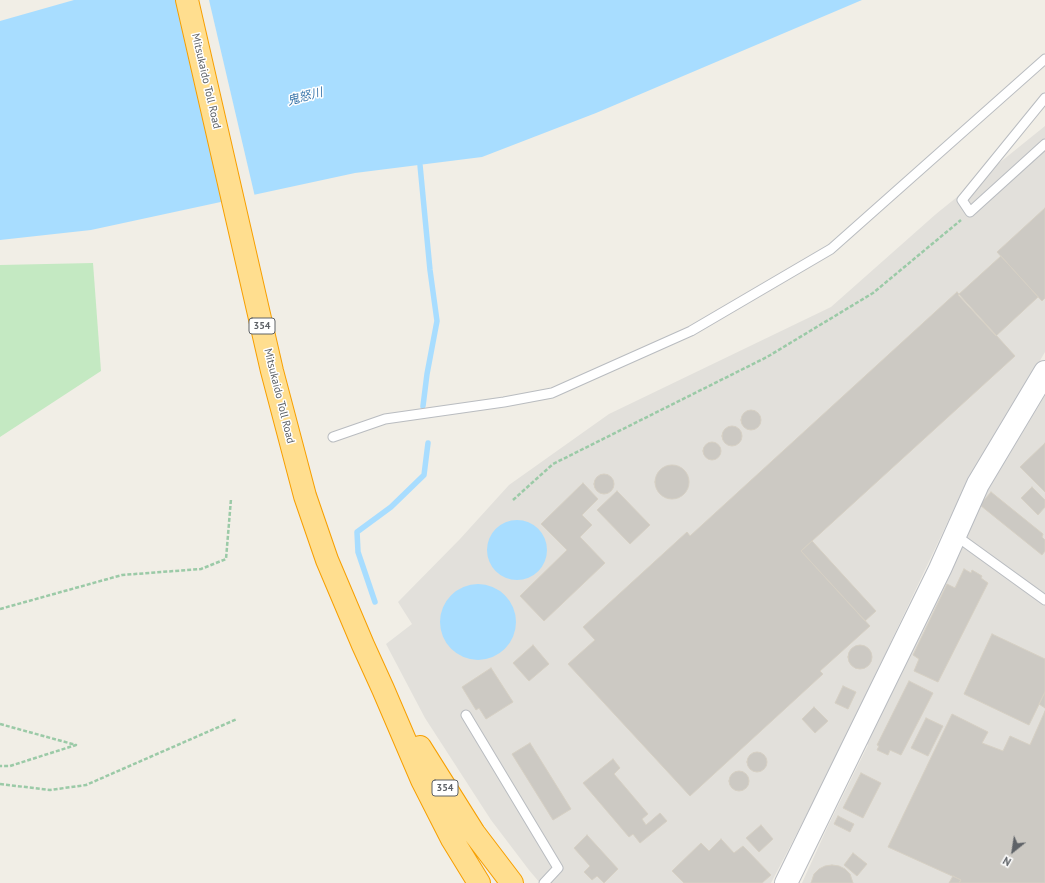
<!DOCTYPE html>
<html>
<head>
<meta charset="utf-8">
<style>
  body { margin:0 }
  #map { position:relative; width:1045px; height:883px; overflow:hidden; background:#f1eee6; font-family:"PT Sans",sans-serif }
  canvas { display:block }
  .north { position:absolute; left:993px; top:831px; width:40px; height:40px; -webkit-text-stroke:3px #fff; paint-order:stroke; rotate:210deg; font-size:11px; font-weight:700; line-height:16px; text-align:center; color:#5e6267 }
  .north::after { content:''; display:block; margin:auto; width:14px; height:18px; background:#5e6267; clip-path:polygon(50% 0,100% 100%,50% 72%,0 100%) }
</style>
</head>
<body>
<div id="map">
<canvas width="1045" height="883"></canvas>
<div class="north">N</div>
</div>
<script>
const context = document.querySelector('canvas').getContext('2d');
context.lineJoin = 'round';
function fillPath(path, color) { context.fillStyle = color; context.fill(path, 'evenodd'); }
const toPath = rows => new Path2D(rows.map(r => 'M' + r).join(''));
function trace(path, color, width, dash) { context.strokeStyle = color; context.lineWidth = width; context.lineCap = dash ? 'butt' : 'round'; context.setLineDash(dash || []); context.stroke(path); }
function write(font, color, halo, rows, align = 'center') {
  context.font = font + ' "PT Sans","Noto Sans JP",sans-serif'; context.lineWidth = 3; context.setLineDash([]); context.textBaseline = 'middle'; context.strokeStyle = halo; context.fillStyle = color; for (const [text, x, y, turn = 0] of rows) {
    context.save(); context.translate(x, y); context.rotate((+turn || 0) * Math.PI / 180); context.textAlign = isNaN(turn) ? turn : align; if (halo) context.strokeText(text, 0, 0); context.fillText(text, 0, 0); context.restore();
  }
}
const industrial = toPath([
  [1045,126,1045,352,960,496,833,764,771,883,540,883,529,870,491,820,425,718,386,644,412,624,398,602,460,539,509,485,609,414,831,307,936,214],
  [1045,388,1045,883,802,883,828,826,868,745,864,742,987,485]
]);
const green = toPath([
  [93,263,101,371,0,437,0,265]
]);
const water = toPath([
  [74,0,862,0,596,113,482,157,355,173,91,230,0,240,0,21],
  '487 550a30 30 0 1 1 60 0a30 30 0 1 1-60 0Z',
  '440 622a38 38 0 1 1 76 0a38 38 0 1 1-76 0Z'
]);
const pier = toPath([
  [176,0,209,0,255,197,223,204]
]);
const stream = toPath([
  [420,165,430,270,437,321,427,374,423,406],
  [375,602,358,552,357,532,391,507,424,475,428,443]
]);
const building = toPath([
  [1045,208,1045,298,1042,301,997,252,1045,208],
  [1001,256,1038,297,996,336,958,295,1001,256],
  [957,292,1015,356,801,551,870,626,820,671,823,674,690,796,568,664,595,640,583,627,687,532,690,536,957,292],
  '741 420a10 10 0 1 1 20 0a10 10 0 1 1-20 0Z',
  '722 436a10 10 0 1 1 20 0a10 10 0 1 1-20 0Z',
  '703 451a9 9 0 1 1 18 0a9 9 0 1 1-18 0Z',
  [1045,443,1045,492,1020,467,1045,443],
  '655 482a17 17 0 1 1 34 0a17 17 0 1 1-34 0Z',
  '594 484a10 10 0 1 1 20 0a10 10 0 1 1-20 0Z',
  [583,483,598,499,582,515,592,525,580,537,605,563,544,621,520,596,567,550,541,524,583,483],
  [1032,487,1045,500,1045,507,1038,515,1021,498,1032,487],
  [617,491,650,525,630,544,597,510,617,491],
  [991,492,1043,534,1042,537,1045,540,1045,551,1042,555,980,505,991,492],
  [812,541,876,611,865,621,801,551,812,541],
  [964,569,971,573,972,570,982,576,981,578,988,583,938,682,914,671,919,659,913,655,947,584,955,588,964,569],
  [992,634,1045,659,1045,692,1029,725,964,694,992,634],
  [533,645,549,664,529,681,513,663,533,645],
  '848 657a12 12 0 1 1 24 0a12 12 0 1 1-24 0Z',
  [491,668,513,702,486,719,479,708,476,710,462,687,491,668],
  [909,681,933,693,901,755,890,750,888,755,877,750,879,746,877,745,909,681],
  [843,686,856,692,848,709,835,703,843,686],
  [1045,692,1045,708,1039,704,1045,692],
  [814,707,828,721,815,733,802,719,814,707],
  [1045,711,1045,883,959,883,961,880,888,847,952,714,988,732,982,743,1003,751,1010,736,1030,745,1045,711],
  [926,718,943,726,928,756,911,748,926,718],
  [530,743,571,809,553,820,512,754,530,743],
  '747 762a10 10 0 1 1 20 0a10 10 0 1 1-20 0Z',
  [613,759,620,768,614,774,648,814,642,819,646,825,660,813,667,821,640,843,633,834,629,837,583,783,613,759],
  '729 781a10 10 0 1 1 20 0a10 10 0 1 1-20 0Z',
  [861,773,881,783,863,818,843,808,861,773],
  [838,816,854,824,850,832,834,824,838,816],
  [761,825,773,839,759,852,746,838,761,825],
  [587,835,618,869,604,883,597,876,592,880,584,872,590,866,574,848,587,835],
  [721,839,734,853,743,846,771,875,762,883,684,883,672,871,701,843,709,851,721,839],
  [853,853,867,864,857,876,844,865,853,853],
  [832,865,839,866,845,869,850,874,853,883,811,883,814,874,819,869,825,866,832,865],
  [953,876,961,880,959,883,949,883,953,876]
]);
const path = toPath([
  [513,500,553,464,767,357,873,293,961,220],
  [0,609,122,575,201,569,226,559,231,499],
  [0,724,76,745,10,766,0,766],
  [0,784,50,790,86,785,237,719]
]);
const lane = toPath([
  [1045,98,962,200,970,212,1045,144],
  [333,437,385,419,504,402,552,393,691,331,831,249,1045,59],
  [955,535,1045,600],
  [466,715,558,868,544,883]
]);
const secondary = toPath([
  [786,883,940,569,978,484,1045,372]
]);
const highway = toPath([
  [187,0,272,371,305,496,327,560,363,645,383,689,422,780,452,839,479,883],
  [420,747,474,833,512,883]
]);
const shields = [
  [262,326,26],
  [445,788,26]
];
const shieldNames = [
  ["354",262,326],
  ["354",445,788]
];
const streetNames = [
  ["Mitsukaido Toll Road",206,81,77],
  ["Mitsukaido Toll Road",279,396,76]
];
const waterNames = [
  ["鬼怒川",305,97,-15]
];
fillPath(industrial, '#e2e0db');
fillPath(green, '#c4e9c2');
fillPath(water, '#a8ddff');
fillPath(pier, '#f1eee6');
trace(stream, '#a8ddff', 5.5);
fillPath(building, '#ccc9c3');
trace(building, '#d6d0c4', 1);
trace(lane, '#b9bcc0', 11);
trace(secondary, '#b8bbc0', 24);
trace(highway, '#f79f00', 24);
trace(path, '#9bcaa7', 2.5, [4, 2]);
trace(lane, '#fff', 9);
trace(secondary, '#fff', 22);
trace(highway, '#ffde8f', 22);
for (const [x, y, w] of shields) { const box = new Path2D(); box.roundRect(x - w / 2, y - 8, w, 16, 3); context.fillStyle = '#fff'; context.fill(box); trace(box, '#5e6267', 1); }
write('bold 10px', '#5e6267', null, shieldNames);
write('11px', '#5e6267', '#fff', streetNames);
write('italic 12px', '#3d79ad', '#fff', waterNames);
</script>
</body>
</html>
